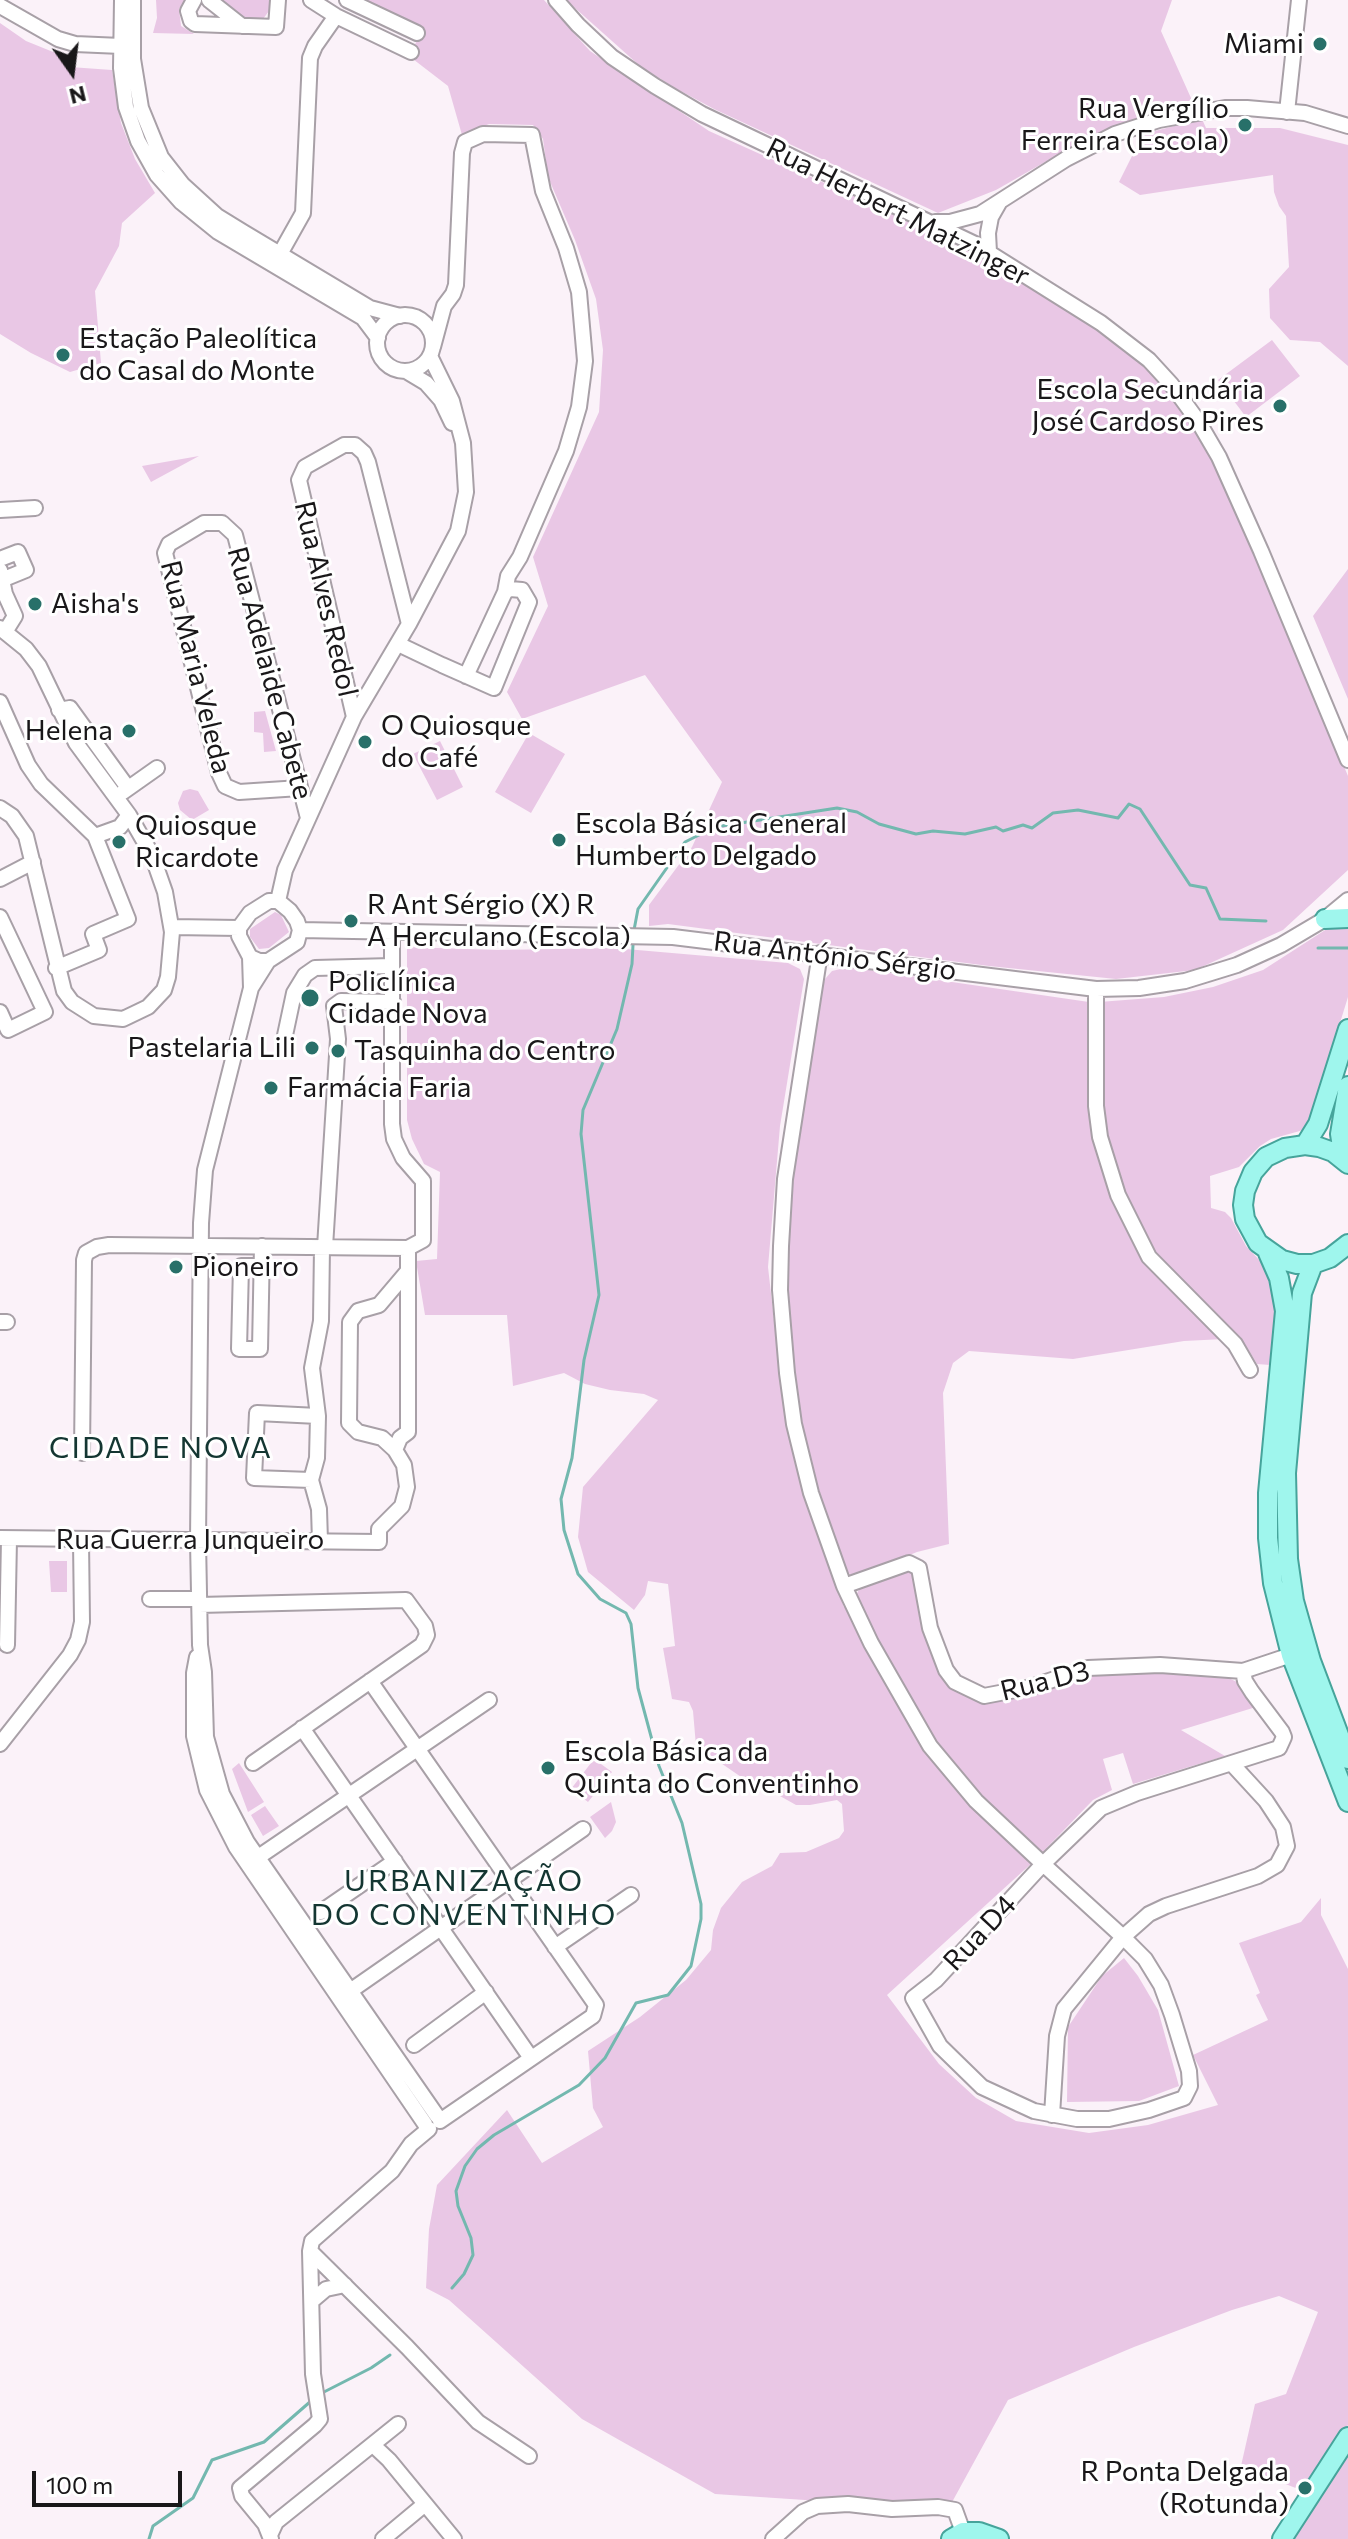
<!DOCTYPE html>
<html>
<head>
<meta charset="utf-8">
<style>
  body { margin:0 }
  #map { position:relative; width:1348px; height:2539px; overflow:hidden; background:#fbf2f9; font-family:Commissioner,sans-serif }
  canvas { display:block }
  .north { position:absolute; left:32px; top:32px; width:80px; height:80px; -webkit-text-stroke:6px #fff; paint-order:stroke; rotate:166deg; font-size:22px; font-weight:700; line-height:32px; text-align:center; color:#191719 }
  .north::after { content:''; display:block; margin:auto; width:28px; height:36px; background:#191719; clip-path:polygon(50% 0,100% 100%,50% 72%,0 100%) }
  .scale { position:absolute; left:32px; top:2471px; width:150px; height:36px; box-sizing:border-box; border:4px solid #191719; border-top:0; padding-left:10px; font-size:24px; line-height:28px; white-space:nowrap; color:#191719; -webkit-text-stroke:6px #fff; paint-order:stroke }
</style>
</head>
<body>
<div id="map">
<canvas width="1348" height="2539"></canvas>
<div class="north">N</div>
<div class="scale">100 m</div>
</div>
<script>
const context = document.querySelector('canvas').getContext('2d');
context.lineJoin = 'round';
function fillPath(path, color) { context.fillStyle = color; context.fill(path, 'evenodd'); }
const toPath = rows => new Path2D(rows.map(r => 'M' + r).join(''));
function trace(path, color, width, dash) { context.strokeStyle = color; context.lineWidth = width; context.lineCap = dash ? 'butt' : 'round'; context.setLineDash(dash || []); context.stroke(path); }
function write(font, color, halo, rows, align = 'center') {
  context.font = font + ' Commissioner,sans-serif'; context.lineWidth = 6; context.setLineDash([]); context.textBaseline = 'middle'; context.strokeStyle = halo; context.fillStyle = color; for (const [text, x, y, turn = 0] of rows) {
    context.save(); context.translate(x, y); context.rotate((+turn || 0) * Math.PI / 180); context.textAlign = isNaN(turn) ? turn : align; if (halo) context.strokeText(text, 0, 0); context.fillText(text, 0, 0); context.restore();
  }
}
const green = toPath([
  [156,0,185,0,179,9,181,26,194,34,153,33,157,18],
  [220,0,269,0,269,11,260,23,249,21],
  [362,0,544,0,590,51,709,131,871,204,975,255,1107,334,1141,361,1173,397,1200,436,1223,481,1348,776,1348,870,1283,930,1195,970,1116,979,989,966,668,924,649,926,649,905,692,847,722,782,645,675,522,719,507,692,548,606,533,557,599,412,603,350,596,299,575,240,548,177,543,139,533,125,489,124,462,135,448,86,409,56,423,29],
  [566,0,1172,0,1161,31,1195,107,1080,142,996,190,938,213,714,109,675,88,640,66],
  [0,23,26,41,68,58,70,67,112,70,121,123,135,159,155,193,122,223,119,246,95,291,101,363,70,372,31,353,0,334],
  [1202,119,1206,128,1280,128,1348,145,1348,366,1320,342,1290,340,1270,318,1269,289,1289,267,1286,216,1279,206,1274,192,1273,175,1140,195,1119,182,1143,134],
  [1272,340,1300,376,1246,417,1218,380],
  [199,456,151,482,142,466],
  [1348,569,1348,699,1313,616],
  [265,711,276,751,264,752,263,733,254,732,254,712],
  [529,733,565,754,531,813,495,792],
  [440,741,463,787,437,800,413,754],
  [190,789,198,791,209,810,192,820,180,810,178,803,183,791],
  [275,912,281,915,289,932,269,948,259,949,250,937,250,929],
  [1348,922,1348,997,1307,1129,1271,1139,1260,1146,1239,1167,1210,1176,1211,1208,1225,1212,1231,1218,1246,1246,1263,1264,1276,1294,1270,1365,1257,1364,1243,1341,1154,1255,1133,1217,1103,1135,1099,1002,1164,997,1213,987,1263,970,1333,925],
  [407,947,497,950,614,948,788,963,800,969,804,979,780,1126,768,1267,781,1382,793,1452,809,1508,844,1607,858,1602,856,1595,861,1586,908,1570,912,1572,915,1574,938,1661,986,1700,1003,1701,1094,1673,1124,1670,1220,1674,1237,1682,1256,1707,1181,1730,1225,1756,1133,1784,1123,1753,1103,1759,1112,1790,1093,1800,1033,1862,887,1995,939,2064,976,2098,1016,2121,1089,2133,1148,2125,1218,2105,1193,2055,1268,2020,1256,1995,1260,1993,1239,1943,1301,1922,1321,1898,1321,1915,1348,1969,1348,2425,1325,2462,1298,2489,1241,2466,1255,2404,1286,2394,1318,2312,1279,2296,1232,2310,1134,2347,1008,2400,951,2504,895,2506,715,2494,582,2419,449,2300,426,2288,429,2229,437,2185,507,2110,542,2163,603,2127,593,2108,588,2051,640,2017,686,1980,711,1950,713,1930,721,1908,742,1882,772,1866,780,1853,806,1852,839,1838,844,1831,842,1804,837,1800,810,1805,796,1805,780,1796,763,1792,696,1746,693,1711,689,1702,672,1699,663,1648,675,1646,668,1584,648,1581,645,1595,634,1610,588,1572,578,1537,583,1487,658,1400,644,1394,610,1390,585,1384,564,1373,513,1386,507,1315,425,1315,416,1261,437,1259,440,1172,424,1164,412,1139,407,1120],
  [849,967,1089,1002,1092,1110,1126,1224,1224,1339,1184,1341,1073,1359,969,1351,953,1363,943,1393,949,1544,917,1552,855,1577,845,1571,810,1462,796,1390,787,1271,795,1155,822,989,825,979,832,971],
  [49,1561,67,1561,67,1592,51,1592],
  [594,1759,612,1772,588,1802,571,1789],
  [239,1763,264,1802,248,1812,232,1769],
  [611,1802,616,1822,612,1831,605,1838,590,1817],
  [265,1806,279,1826,263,1836,251,1815],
  [1124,1958,1138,1976,1158,2010,1179,2086,1139,2101,1067,2102,1068,2027,1102,1976],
  [1348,2453,1348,2539,1293,2539]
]);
const stream = toPath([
  [634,930,638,909,685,842,715,827,837,808,857,812,879,824,916,834,933,831,965,834,996,827,1003,831,1023,825,1032,828,1053,813,1078,810,1118,818,1129,804,1140,809,1190,885,1206,888,1220,919,1266,921],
  [1318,948,1348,948],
  [452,2288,464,2274,473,2255,471,2238,458,2206,456,2191,465,2166,477,2149,494,2135,579,2085,605,2058,636,2003,668,1995,691,1966,701,1919,701,1904,682,1823,659,1766,638,1688,631,1624,626,1613,600,1599,578,1574,564,1530,561,1499,572,1458,584,1360,599,1295,581,1134,583,1110,617,1029,632,964,633,945],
  [320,2394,371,2368,390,2355],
  [149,2539,153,2526,193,2498,212,2460,264,2442,311,2401]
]);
const minor = toPath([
  [122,0,121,68,126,107,138,141,157,175,181,202,218,232,363,318,378,338],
  [133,0,133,59,141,108,161,157,183,185,217,216,243,232,370,308,400,316],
  [194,0,188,11,191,21,195,24,276,27,278,0],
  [209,0,242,26],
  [311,0,336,16,411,52],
  [347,0,417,33],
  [556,0,578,25,612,57,655,86,702,114,975,244,1101,323,1149,360,1171,384,1198,421,1219,457,1261,551,1348,760],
  [0,6,58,39,75,44,121,46],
  [1287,112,1299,0],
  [935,222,950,222,980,214,1066,159,1115,134,1159,120,1225,108,1247,108,1305,113,1348,126],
  [989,252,988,233,991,217,999,203],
  [280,254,303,213,310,58,315,46,336,16],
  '377 343a28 28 0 1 1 56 0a28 28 0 1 1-56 0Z',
  [433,347,444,306,453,294,456,285,462,153,465,142,483,134,532,135,543,191,566,248,579,292,585,361,579,407,566,451,520,557,508,576,505,592],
  [406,371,426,383,441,400,452,423],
  [0,510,35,508],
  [0,559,18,552,26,570,4,579],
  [0,570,5,594,15,616,5,632],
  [0,628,26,649,39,666,76,743,129,815,152,855,165,892,172,932,168,977,164,990,148,1007,123,1019,94,1016,72,1002,64,991,26,836,12,816,0,808],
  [398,644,442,665,494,688,529,602,522,590,510,589,505,592,466,676],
  [0,702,28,765,41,784,95,836,120,827,129,815],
  [59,710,70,708,128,788],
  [354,717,299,480,305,467,344,445,355,445,364,453,368,462,409,624],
  [300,788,239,792,225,786,219,773,165,553,169,544,204,523,222,523,235,535,308,818],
  [123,792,157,768],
  [0,879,33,862],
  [278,901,285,870,354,717,409,624,458,531,466,492,463,443,452,401,430,356],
  [0,917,45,1012,8,1030,0,1012],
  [172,927,239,928],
  [300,930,673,937,1096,989,1139,988,1185,981,1237,965,1281,945,1325,919,1348,900],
  [820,953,785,1179,781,1246,780,1290,787,1373,794,1424,811,1493,844,1586,871,1643,930,1746,976,1801,1043,1864,1123,1937,1145,1959,1161,1985,1172,2015,1189,2071,1190,2086,1184,2098,1149,2110,1109,2119,1077,2119,1034,2111,982,2087,940,2046,913,1998,936,1980,1043,1864,1101,1808,1137,1793,1279,1748,1284,1737,1282,1732,1252,1692,1245,1681,1243,1671],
  [250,957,251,988,205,1170,201,1223,198,1541,200,1645,204,1672,206,1737,222,1794,247,1842,437,2116],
  [56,968,99,950,93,934,128,919,95,836],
  [251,988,268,961,297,942,300,930,297,921,290,911,278,901,269,901,250,913,239,928,239,936,250,957,259,961,268,961],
  [1096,989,1096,1106,1100,1137,1118,1195,1149,1257,1235,1344,1250,1370],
  [284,1040,294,993,305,975,315,968,392,966],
  [325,1247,338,1039,334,1006,341,1001,393,1002],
  [261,1266,241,1266,239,1349,260,1349,262,1246],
  [0,1322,7,1322],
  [395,1450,382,1438,358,1432,349,1423,350,1322,358,1311,379,1305,407,1272],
  [82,1453,84,1260,86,1253,97,1247,109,1245,408,1248,423,1240,423,1181,403,1158,394,1139,392,1124,392,932],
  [311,1480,254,1478,257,1413,318,1416],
  [0,1538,379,1542,379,1529,402,1506,407,1487,404,1465,395,1450,400,1438,408,1432,408,1248],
  [320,1541,319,1509,311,1480,317,1458,318,1416,312,1368,321,1321,322,1247],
  [844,1586,909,1563,919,1568,930,1628,946,1670,955,1682,984,1696,1031,1687,1088,1668,1160,1665,1243,1671,1291,1655],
  [150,1599,199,1599],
  [199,1605,406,1600,425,1626,427,1635,422,1645,253,1763],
  [7,1645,9,1539],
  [197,1657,194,1673,194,1736,207,1790,236,1847,425,2124],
  [370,1681,596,2005,593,2016,440,2121],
  [302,1728,531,2058],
  [0,1744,70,1655,78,1640,82,1622,81,1541],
  [251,1862,489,1700],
  [321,1912,395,1861],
  [555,1947,631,1895],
  [343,1996,583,1829],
  [414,2045,486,1992],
  [1052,2115,1057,2036,1064,2009,1123,1937,1149,1914,1166,1906,1258,1876,1277,1865,1287,1846,1283,1827,1266,1801,1232,1764],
  [310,2251,407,2347,478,2422,529,2456],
  [313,2300,326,2289,345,2285],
  [373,2445,389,2460,454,2539],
  [270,2535,276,2522,398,2424],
  [271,2539,265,2524,242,2496,240,2488,315,2425,320,2419,313,2374,310,2251,312,2241,392,2171,411,2144,429,2129],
  [383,2539,425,2504],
  [773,2539,803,2512,817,2506,848,2504,892,2509,938,2507,955,2510,963,2532]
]);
const major = toPath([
  [1325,919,1348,918],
  [1305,1145,1318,1124,1348,1029],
  [1344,1160,1340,1134,1348,1086],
  [1348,1164,1333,1152,1319,1147,1305,1145,1285,1148,1266,1157,1253,1172,1245,1191,1243,1205,1245,1219,1258,1243,1282,1260,1297,1264,1313,1264,1330,1258,1348,1244],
  [1268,1253,1279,1278,1285,1311,1268,1493,1268,1538,1273,1583,1291,1655,1348,1802],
  [1313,1264,1302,1293,1286,1473,1288,1559,1294,1601,1311,1661,1348,1759],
  [951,2539,963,2532,979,2532,999,2539],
  [1282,2539,1348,2437]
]);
const markers = [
  [1320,44,8,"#287069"],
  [1245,125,8,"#287069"],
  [63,355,8,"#287069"],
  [1280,406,8,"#287069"],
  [35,604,8,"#287069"],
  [129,731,8,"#287069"],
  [365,742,8,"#287069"],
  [559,840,8,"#287069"],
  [119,842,8,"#287069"],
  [351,921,8,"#287069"],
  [310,998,10,"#287069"],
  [312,1048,8,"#287069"],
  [338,1051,8,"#287069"],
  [271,1088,8,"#287069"],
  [176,1267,8,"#287069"],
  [548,1768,8,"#287069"],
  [1305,2488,8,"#287069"]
];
const poiNames = [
  ["Miami",1304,44,"right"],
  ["Rua Vergílio",1229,109,"right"],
  ["Ferreira (Escola)",1229,141,"right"],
  ["Estação Paleolítica",79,339],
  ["do Casal do Monte",79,371],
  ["Escola Secundária",1264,390,"right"],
  ["José Cardoso Pires",1264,422,"right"],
  ["Aisha's",51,604],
  ["O Quiosque",381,726],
  ["do Café",381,758],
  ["Helena",113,731,"right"],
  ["Escola Básica General",575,824],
  ["Humberto Delgado",575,856],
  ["Quiosque",135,826],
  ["Ricardote",135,858],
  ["R Ant Sérgio (X) R",367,905],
  ["A Herculano (Escola)",367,937],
  ["Policlínica",328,982],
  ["Cidade Nova",328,1014],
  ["Pastelaria Lili",296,1048,"right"],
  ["Tasquinha do Centro",354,1051],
  ["Farmácia Faria",287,1088],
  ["Pioneiro",192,1267],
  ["Escola Básica da",564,1752],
  ["Quinta do Conventinho",564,1784],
  ["R Ponta Delgada",1289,2472,"right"],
  ["(Rotunda)",1289,2504,"right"]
];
const streetNames = [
  ["Rua Herbert Matzinger",898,212,27],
  ["Rua Alves Redol",326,599,77],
  ["Rua Maria Veleda",196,667,76],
  ["Rua Adelaide Cabete",270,673,75],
  ["Rua António Sérgio",835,956,7],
  ["Rua Guerra Junqueiro",190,1540],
  ["Rua D3",1045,1681,-14],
  ["Rua D4",980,1933,-47]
];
const neighbourhoodNames = [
  ["CIDADE NOVA",161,1448],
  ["URBANIZAÇÃO",464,1881],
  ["DO CONVENTINHO",464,1915]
];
fillPath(green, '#e9c7e5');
trace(stream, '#73b8af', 3);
trace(minor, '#a8a0a7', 18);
trace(major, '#46a49b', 22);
trace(minor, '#fff', 14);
trace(major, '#9ff6ed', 18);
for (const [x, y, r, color] of markers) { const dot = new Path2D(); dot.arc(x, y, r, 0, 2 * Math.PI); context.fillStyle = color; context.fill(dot); trace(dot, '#fff', 3); }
write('28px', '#191719', '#fff', poiNames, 'left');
write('28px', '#191719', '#fff', streetNames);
context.letterSpacing = '2px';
write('30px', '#143632', '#fff', neighbourhoodNames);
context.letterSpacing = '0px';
</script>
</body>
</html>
